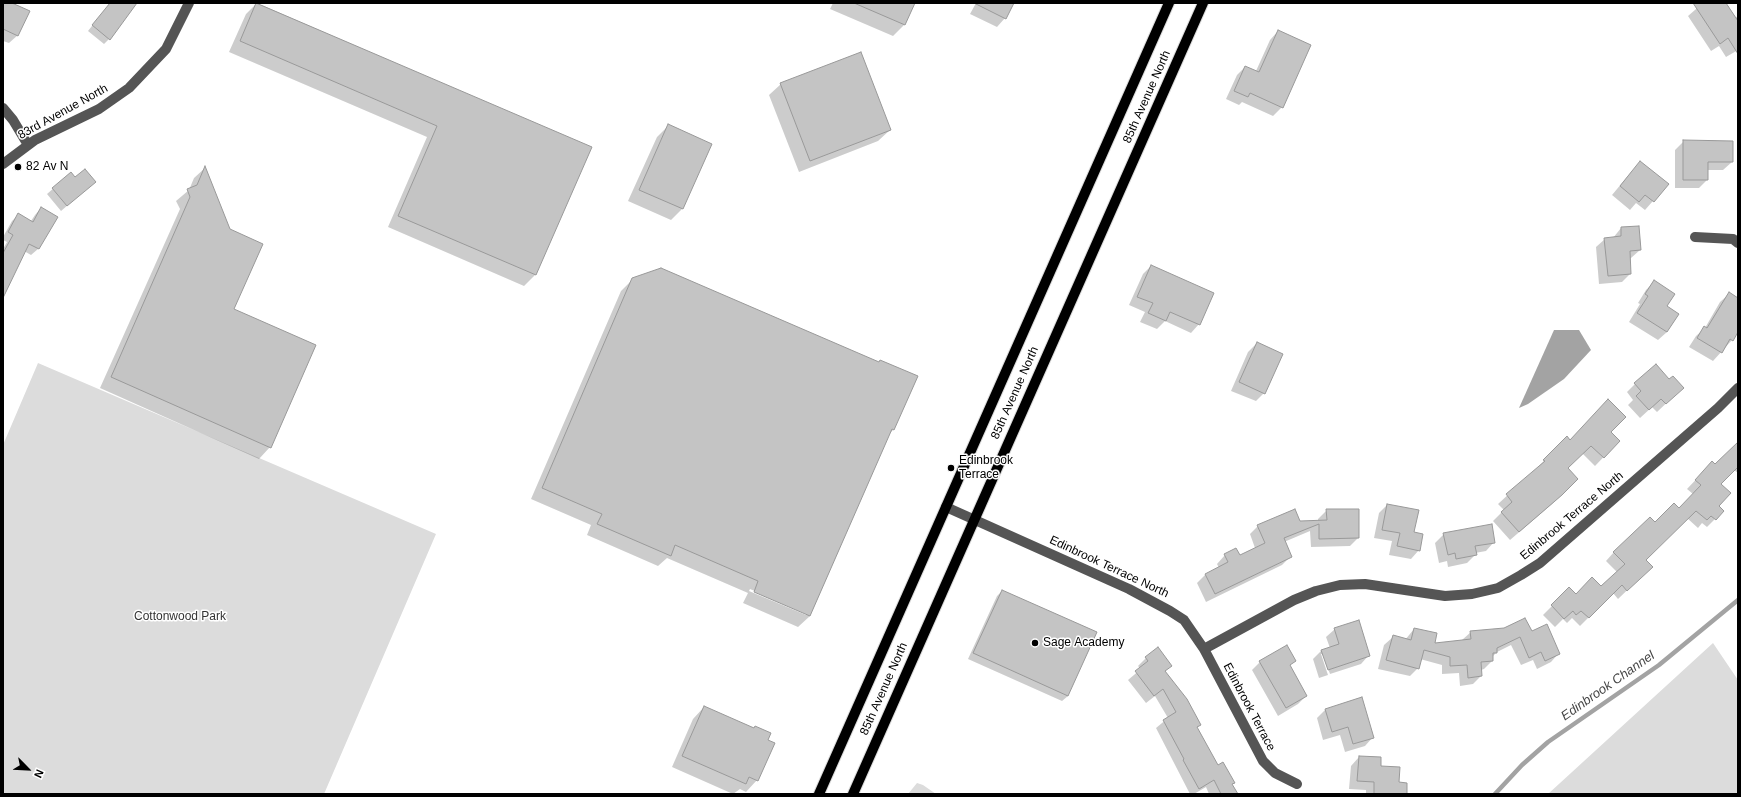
<!DOCTYPE html>
<html>
<head>
<meta charset="utf-8">
<style>
  body { margin:0 }
  #map { position:relative; width:1741px; height:797px; overflow:hidden; background:#fff; font-family:Helvetica,sans-serif }
  canvas { display:block }
  .frame { position:absolute; inset:0; border:4px solid #000; pointer-events:none }
  .north { position:absolute; left:8px; top:749px; width:40px; height:40px; -webkit-text-stroke:3px #fff; paint-order:stroke; rotate:114deg; font-size:11px; font-weight:700; line-height:16px; text-align:center; color:#000 }
  .north::after { content:''; display:block; margin:auto; width:14px; height:18px; background:#000; clip-path:polygon(50% 0,100% 100%,50% 72%,0 100%) }
</style>
</head>
<body>
<div id="map">
<canvas width="1741" height="797"></canvas>
<div class="frame"></div>
<div class="north">N</div>
</div>
<script>
const context = document.querySelector('canvas').getContext('2d');
context.lineJoin = 'round';
function fillPath(path, color) { context.fillStyle = color; context.fill(path, 'evenodd'); }
const toPath = rows => new Path2D(rows.map(r => 'M' + r).join(''));
function trace(path, color, width, dash) { context.strokeStyle = color; context.lineWidth = width; context.lineCap = dash ? 'butt' : 'round'; context.setLineDash(dash || []); context.stroke(path); }
function write(font, color, halo, rows, align = 'center') {
  context.font = font + ' Helvetica,sans-serif'; context.lineWidth = 3; context.setLineDash([]); context.textBaseline = 'middle'; context.strokeStyle = halo; context.fillStyle = color; for (const [text, x, y, turn = 0] of rows) {
    context.save(); context.translate(x, y); context.rotate((+turn || 0) * Math.PI / 180); context.textAlign = isNaN(turn) ? turn : align; if (halo) context.strokeText(text, 0, 0); context.fillText(text, 0, 0); context.restore();
  }
}
const green = toPath([
  [38,363,436,534,324,794,3,794,3,445],
  [1713,643,1738,680,1738,794,1548,794],
  [917,783,923,785,936,794,908,794]
]);
const water = toPath([
  [1554,330,1579,330,1591,350,1564,379,1528,404,1519,408]
]);
const shadow = toPath([
  [3,3,10,3,18,35,9,43,3,41],
  [110,3,134,3,109,39,104,44,88,31],
  [257,3,590,148,535,275,524,286,388,227,427,137,229,52,246,14],
  [833,3,914,3,904,25,893,36,830,9],
  [976,3,1013,3,1005,18,997,27,970,14],
  [1703,3,1725,3,1735,18,1738,16,1738,50,1726,57,1719,46,1711,51,1688,16],
  [1278,31,1282,107,1273,116,1242,102,1239,105,1226,99,1237,75,1245,67,1256,71,1270,40],
  [781,84,890,130,878,141,799,172,769,95],
  [668,126,682,209,671,220,628,201,657,137],
  [1684,141,1732,162,1723,170,1707,170,1707,180,1699,188,1675,188,1675,150],
  [205,168,233,309,270,447,259,459,100,388,180,209,176,201,189,190,194,178],
  [1632,171,1667,185,1645,210,1636,203,1630,210,1612,195],
  [71,173,75,178,89,187,61,211,47,194],
  [41,208,56,217,38,249,31,255,24,251,3,293,3,249,7,242,3,240,3,237,12,221,19,214,31,221,35,215],
  [1621,228,1640,250,1631,258,1629,258,1630,274,1622,282,1599,284,1596,247,1605,239,1613,238],
  [1151,266,1199,324,1191,333,1165,321,1157,329,1140,322,1145,312,1129,305,1143,274],
  [633,279,893,430,888,435,810,616,798,627,743,603,748,593,667,558,658,566,587,535,591,525,531,499,621,291],
  [750,589,806,613,806,615,749,591],
  [1654,282,1665,307,1667,332,1658,340,1629,322,1640,304,1638,303,1646,290],
  [1729,294,1738,299,1738,330,1732,340,1713,361,1689,347,1696,336,1705,328,1720,302],
  [1257,343,1264,393,1256,401,1231,391,1248,352],
  [1635,384,1674,396,1657,412,1652,407,1640,418,1628,405,1633,400,1627,392],
  [1610,432,1619,441,1595,466,1582,453,1567,468,1577,479,1552,504,1510,540,1493,521,1504,510,1498,504,1536,469,1567,438,1570,441],
  [1738,443,1738,473,1734,470,1720,484,1715,519,1707,527,1702,523,1698,528,1687,518,1645,560,1643,575,1618,599,1613,593,1580,626,1572,618,1567,623,1563,619,1555,627,1543,615,1569,589,1576,595,1601,587,1617,572,1606,561,1614,552,1655,523,1679,509,1693,494,1687,489,1704,471,1715,465],
  [1387,505,1419,550,1411,559,1389,555,1392,541,1374,538,1379,513],
  [1327,510,1358,538,1350,546,1311,547,1310,531,1284,542,1290,557,1282,565,1206,602,1197,583,1205,575,1219,568,1217,564,1225,555,1239,556,1255,548,1250,534,1258,526,1318,521,1318,519],
  [1444,534,1494,542,1486,551,1475,553,1476,554,1467,563,1448,567,1447,561,1439,563,1435,543],
  [1002,591,1068,696,1062,701,968,659,997,596],
  [1335,629,1369,655,1361,664,1330,674,1323,654,1321,654,1328,675,1319,678,1313,659,1321,651,1330,648,1326,637],
  [1414,629,1433,644,1462,640,1471,632,1531,633,1559,653,1551,662,1537,669,1533,660,1521,665,1511,645,1497,652,1492,657,1492,661,1484,669,1481,670,1481,676,1473,684,1460,686,1459,673,1442,674,1442,665,1420,659,1418,668,1410,676,1378,669,1384,645,1393,637,1405,640],
  [1146,658,1171,665,1165,672,1200,725,1196,729,1217,766,1237,794,1209,794,1206,787,1194,794,1190,794,1156,728,1168,718,1155,696,1146,703,1128,680,1141,669,1138,666],
  [1294,661,1289,666,1306,696,1298,704,1278,716,1252,670,1260,662],
  [704,707,767,741,757,780,746,792,740,789,733,794,672,767,693,719],
  [1325,710,1373,737,1365,746,1345,752,1340,735,1323,740,1317,718],
  [1359,757,1380,767,1398,783,1406,794,1366,794,1366,790,1349,789,1351,766]
]);
const stream = toPath([
  [1495,794,1522,765,1548,742,1659,665,1738,600]
]);
const building = toPath([
  [3,3,12,3,30,11,18,36,3,29,3,3],
  [110,3,137,3,110,40,92,25,110,3],
  [256,3,592,147,536,275,398,216,437,126,240,41,256,3],
  [854,3,915,3,905,25,854,3],
  [974,3,1014,3,1006,19,974,3],
  [1693,3,1726,3,1738,21,1738,54,1728,38,1720,44,1693,3],
  [1278,30,1311,45,1283,108,1250,93,1248,97,1234,91,1245,66,1259,72,1278,30],
  [861,52,891,130,810,161,780,83,861,52],
  [668,124,712,144,683,209,639,190,668,124],
  [1683,140,1733,141,1733,162,1708,162,1708,180,1683,180,1683,140],
  [1640,161,1669,184,1654,202,1645,195,1639,202,1620,186,1640,161],
  [205,166,230,229,263,244,234,309,316,345,271,448,111,377,190,197,187,189,197,185,205,166],
  [85,169,96,182,67,206,52,188,71,172,75,177,85,169],
  [41,207,58,217,39,249,29,244,3,298,3,253,13,235,8,232,18,213,33,222,41,207],
  [1639,226,1641,250,1630,251,1631,274,1608,276,1604,238,1621,236,1621,227,1639,226],
  [1151,265,1214,293,1200,325,1170,312,1166,321,1148,313,1153,303,1137,297,1151,265],
  [661,268,879,362,880,360,918,376,894,430,892,429,810,616,754,592,758,581,675,545,671,556,597,524,602,514,542,488,632,278,661,268],
  [1654,280,1675,294,1667,306,1679,314,1667,332,1637,313,1648,296,1645,294,1654,280],
  [1729,292,1738,298,1738,332,1733,341,1730,339,1722,353,1697,338,1704,326,1707,328,1729,292],
  [1257,342,1283,354,1265,394,1239,382,1257,342],
  [1656,364,1669,379,1673,376,1684,388,1666,404,1661,399,1649,410,1636,396,1641,391,1634,383,1656,364],
  [1608,399,1626,417,1611,432,1620,441,1604,458,1591,446,1568,468,1578,479,1562,495,1519,532,1501,512,1512,502,1506,494,1545,461,1543,460,1567,436,1570,440,1608,399],
  [1738,442,1738,467,1721,484,1731,493,1719,506,1724,511,1716,520,1711,516,1707,520,1696,511,1646,560,1653,567,1627,591,1622,585,1589,618,1581,611,1576,615,1573,611,1564,619,1551,605,1569,587,1576,594,1592,577,1601,586,1625,564,1613,552,1650,517,1655,522,1674,503,1679,508,1701,485,1695,480,1712,461,1715,464,1738,442],
  [1387,504,1419,510,1414,532,1423,534,1420,551,1397,546,1400,533,1382,530,1387,504],
  [1295,509,1300,521,1327,520,1326,509,1359,509,1359,538,1319,539,1319,524,1284,538,1292,557,1215,594,1205,574,1228,562,1224,554,1236,548,1240,555,1265,543,1257,525,1295,509],
  [1492,524,1495,543,1475,546,1477,555,1456,559,1455,553,1448,555,1443,533,1492,524],
  [1002,590,1097,632,1068,696,973,653,1002,590],
  [1525,618,1532,631,1547,624,1560,654,1545,661,1541,652,1529,658,1520,637,1497,648,1497,653,1493,653,1493,661,1481,662,1482,676,1468,678,1467,665,1450,666,1450,657,1424,650,1419,669,1386,660,1393,635,1411,640,1414,628,1437,633,1435,643,1471,639,1470,631,1504,628,1525,618],
  [1359,620,1370,656,1328,670,1321,650,1339,644,1334,628,1359,620],
  [1287,645,1296,661,1290,665,1307,696,1286,708,1259,661,1287,645],
  [1158,647,1172,666,1165,671,1187,699,1201,725,1197,727,1218,765,1223,762,1235,783,1232,784,1238,794,1221,794,1214,780,1199,789,1183,760,1184,759,1163,720,1176,712,1163,689,1154,696,1135,671,1148,661,1145,657,1158,647],
  [1362,697,1374,738,1353,744,1348,727,1332,732,1325,709,1362,697],
  [704,706,754,728,755,726,771,733,768,740,775,743,758,781,749,777,746,784,682,756,704,706],
  [1359,756,1381,757,1381,766,1400,767,1399,782,1407,783,1407,794,1374,794,1374,782,1357,781,1359,756]
]);
const minor = toPath([
  [3,108,13,120,28,145],
  [3,164,35,140,99,109,129,88,166,49,189,3],
  [1695,237,1733,239,1738,243],
  [946,507,1129,589,1170,611,1184,620,1204,649,1263,761,1275,773,1297,784],
  [1204,649,1294,600,1316,591,1340,585,1365,584,1445,596,1472,594,1498,588,1521,575,1540,563,1718,408,1738,388]
]);
const major = toPath([
  [819,794,1169,3],
  [853,794,1203,3]
]);
const markers = [
  [18,167,4,"#000"],
  [951,468,4,"#000"],
  [1035,643,4,"#000"]
];
const streetNames = [
  ["85th Avenue North",1147,97,-66],
  ["83rd Avenue North",63,112,-29],
  ["85th Avenue North",1015,393,-66],
  ["Edinbrook Terrace North",1572,516,-40],
  ["Edinbrook Terrace North",1109,567,25],
  ["85th Avenue North",884,689,-66],
  ["Edinbrook Terrace",1249,707,62]
];
const poiNames = [
  ["82 Av N",26,167],
  ["Edinbrook",959,461],
  ["Terrace",959,475],
  ["Sage Academy",1043,643]
];
const parkNames = [
  ["Cottonwood Park",180,617]
];
const waterNames = [
  ["Edinbrook Channel",1608,686,-35]
];
fillPath(green, '#dcdcdc');
fillPath(water, '#a3a3a3');
fillPath(shadow, '#0003');
trace(stream, '#a3a3a3', 4.5);
fillPath(building, '#c4c4c4');
trace(building, '#999', 1);
trace(major, '#dbdbdb', 12);
trace(minor, '#555', 10);
trace(major, '#000', 10);
for (const [x, y, r, color] of markers) { const dot = new Path2D(); dot.arc(x, y, r, 0, 2 * Math.PI); context.fillStyle = color; context.fill(dot); trace(dot, '#fff', 1.5); }
write('12px', '#000', '#fff', streetNames);
write('12px', '#000', '#fff', poiNames, 'left');
write('12px', '#333', '#fff', parkNames);
write('italic 13px', '#444', '#fff', waterNames);
</script>
</body>
</html>
